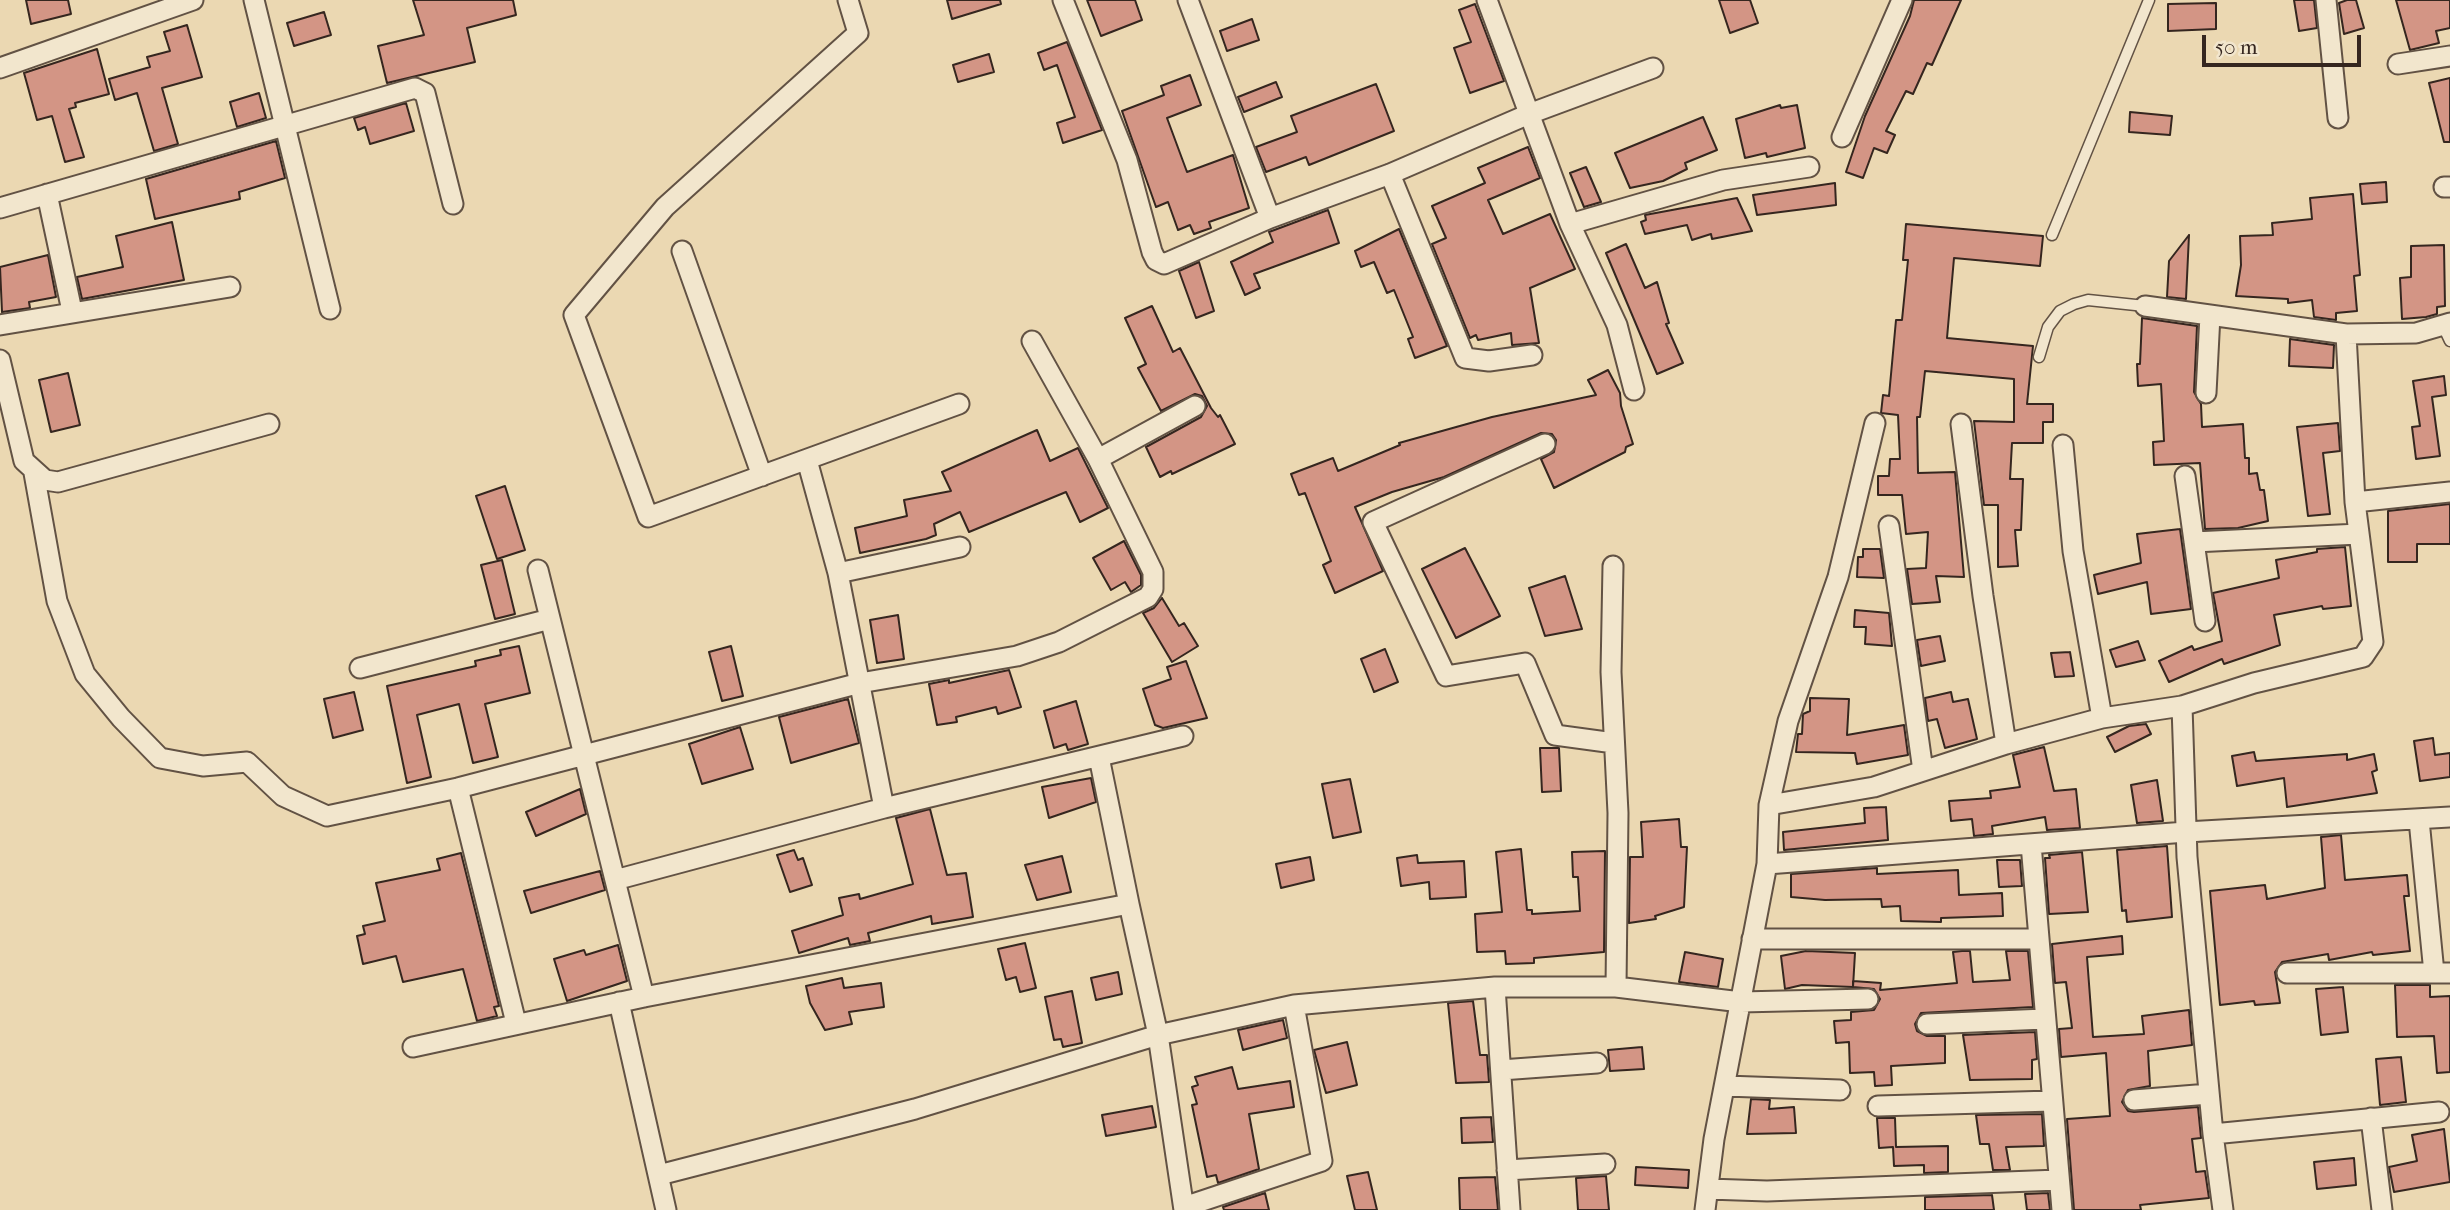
<!DOCTYPE html>
<html>
<head>
<meta charset="utf-8">
<style>
  body { margin:0 }
  #map { position:relative; width:2450px; height:1210px; overflow:hidden; background:#ebd8b2; font-family:"IM FELL French Canon",serif }
  canvas { display:block }
  .scale { position:absolute; left:2202px; top:35px; width:159px; height:32px; box-sizing:border-box; border:4px solid #35261f; border-top:0; padding-left:9px; font-size:21px; line-height:24px; white-space:nowrap; color:#35261f; -webkit-text-stroke:5px #f2e6cd; paint-order:stroke }
</style>
</head>
<body>
<div id="map">
<canvas width="2450" height="1210"></canvas>
<div class="scale">50 m</div>
</div>
<script>
const context = document.querySelector('canvas').getContext('2d');
context.lineJoin = 'round';
function fillPath(path, color) { context.fillStyle = color; context.fill(path, 'evenodd'); }
const toPath = rows => new Path2D(rows.map(r => 'M' + r).join(''));
function trace(path, color, width, dash) { context.strokeStyle = color; context.lineWidth = width; context.lineCap = dash ? 'butt' : 'round'; context.setLineDash(dash || []); context.stroke(path); }
const building = toPath([
  [26,0,68,0,71,14,31,24,26,0],
  [413,0,513,0,516,15,467,28,475,62,387,83,378,46,424,35,413,0],
  [947,0,1000,0,1001,4,952,19,947,0],
  [1087,0,1135,0,1142,20,1101,36,1087,0],
  [1719,0,1750,0,1758,23,1730,33,1719,0],
  [1914,0,1961,0,1932,65,1927,63,1913,94,1906,91,1886,131,1895,135,1887,153,1874,148,1863,178,1846,172,1865,116,1910,16,1914,0],
  [2294,0,2314,0,2317,28,2299,31,2294,0],
  [2347,0,2356,0,2364,28,2344,34,2339,3,2347,0],
  [2396,0,2450,0,2450,28,2436,31,2439,43,2410,50,2396,0],
  [2216,3,2216,29,2168,31,2168,4,2216,3],
  [1475,4,1504,81,1470,93,1454,48,1471,42,1459,10,1475,4],
  [324,12,331,35,294,46,287,23,324,12],
  [1252,19,1259,40,1227,51,1220,31,1252,19],
  [187,25,202,77,162,88,178,144,154,151,137,93,115,100,109,79,150,67,147,57,170,51,164,32,187,25],
  [1067,42,1102,130,1063,143,1057,123,1075,117,1057,65,1044,70,1038,53,1067,42],
  [97,49,109,94,75,103,76,107,69,109,84,157,65,162,52,116,37,120,24,73,97,49],
  [989,54,994,72,958,82,953,65,989,54],
  [1190,75,1201,105,1167,118,1187,172,1233,155,1249,208,1209,222,1211,228,1194,234,1190,225,1178,230,1168,202,1156,207,1122,111,1164,95,1161,86,1190,75],
  [2450,78,2450,142,2444,142,2429,83,2450,78],
  [1276,82,1282,97,1244,112,1238,97,1276,82],
  [1376,84,1394,131,1309,165,1306,157,1266,172,1256,147,1297,132,1291,116,1376,84],
  [259,93,266,118,237,127,230,102,259,93],
  [406,103,414,131,370,144,365,127,358,130,354,118,406,103],
  [1780,105,1781,108,1797,105,1805,148,1767,157,1766,153,1745,158,1736,119,1780,105],
  [2130,112,2172,116,2170,135,2129,132,2130,112],
  [1703,117,1717,150,1685,163,1687,169,1663,181,1630,188,1615,153,1703,117],
  [276,141,285,178,239,192,240,199,155,219,146,179,276,141],
  [1528,147,1540,178,1488,200,1503,234,1550,214,1575,269,1530,288,1539,343,1512,345,1511,333,1478,340,1476,335,1470,338,1432,244,1446,238,1432,206,1485,183,1478,168,1528,147],
  [1586,167,1601,202,1584,207,1570,173,1586,167],
  [2386,182,2387,202,2362,204,2360,184,2386,182],
  [1835,183,1836,205,1757,215,1753,195,1835,183],
  [2353,194,2360,275,2354,276,2357,311,2336,313,2336,320,2314,317,2312,300,2288,303,2288,299,2236,296,2241,265,2240,236,2273,235,2272,223,2312,219,2310,198,2353,194],
  [1737,198,1752,231,1712,239,1711,234,1692,240,1687,225,1645,234,1641,222,1646,220,1645,215,1737,198],
  [1328,210,1339,243,1254,274,1260,288,1245,295,1231,262,1273,242,1269,232,1328,210],
  [172,222,184,280,82,299,77,277,123,267,116,236,172,222],
  [1906,224,2043,236,2040,266,1954,258,1947,338,2033,346,2027,404,2053,404,2053,422,2043,422,2043,443,2012,443,2010,479,2023,479,2021,530,2015,530,2018,566,1998,567,1998,505,1984,505,1974,421,2014,422,2014,379,1925,371,1920,417,1917,417,1918,473,1955,472,1964,577,1936,576,1940,602,1912,604,1907,569,1926,568,1928,532,1906,534,1902,495,1878,495,1878,476,1889,476,1890,459,1900,459,1898,415,1881,413,1883,395,1889,396,1896,320,1902,320,1908,260,1903,260,1906,224],
  [1399,229,1447,346,1415,358,1408,339,1413,337,1394,290,1387,293,1374,262,1361,267,1355,251,1399,229],
  [2189,235,2186,299,2167,297,2169,261,2189,235],
  [1626,244,1645,288,1657,282,1669,323,1666,324,1683,363,1657,374,1606,253,1626,244],
  [2444,245,2445,306,2437,307,2437,314,2426,317,2402,319,2400,278,2411,277,2411,246,2444,245],
  [48,255,56,297,29,302,30,308,2,312,0,267,48,255],
  [1199,262,1214,311,1196,318,1179,271,1199,262],
  [1152,306,1173,352,1180,348,1211,408,1218,417,1220,415,1235,444,1172,474,1171,471,1160,477,1146,447,1201,417,1207,406,1202,396,1195,394,1161,411,1138,368,1146,364,1125,318,1152,306],
  [2142,318,2197,326,2194,392,2201,404,2202,427,2243,424,2245,458,2249,458,2249,474,2257,473,2260,490,2264,490,2268,521,2238,528,2205,529,2200,463,2154,465,2153,442,2164,441,2161,384,2138,386,2137,364,2140,364,2142,318],
  [2290,339,2334,345,2333,368,2289,366,2290,339],
  [1608,370,1620,393,1621,406,1633,444,1626,447,1625,452,1554,488,1541,459,1554,452,1556,440,1552,434,1541,433,1444,477,1392,492,1355,507,1383,571,1335,593,1323,565,1331,561,1305,493,1299,495,1291,474,1333,458,1338,471,1400,445,1399,443,1492,417,1596,395,1588,380,1608,370],
  [68,373,80,425,51,432,39,380,68,373],
  [2444,376,2446,395,2432,397,2440,456,2416,459,2412,427,2420,426,2413,381,2444,376],
  [2338,423,2340,451,2323,453,2330,514,2308,516,2297,427,2338,423],
  [1037,430,1050,461,1078,448,1108,508,1080,522,1066,492,969,532,960,512,934,524,936,535,926,539,860,553,855,528,907,516,904,500,951,491,942,472,1037,430],
  [505,486,525,550,497,559,476,496,505,486],
  [2450,504,2450,544,2417,544,2417,562,2388,562,2388,511,2450,504],
  [2180,529,2191,609,2151,614,2147,582,2098,594,2094,575,2141,563,2137,534,2180,529],
  [1124,541,1141,575,1141,585,1131,592,1125,582,1111,590,1093,558,1124,541],
  [2345,547,2351,606,2323,609,2322,606,2274,615,2280,645,2224,664,2222,659,2169,682,2159,661,2192,646,2194,650,2222,641,2213,593,2279,578,2276,560,2317,552,2317,549,2345,547],
  [1465,548,1500,616,1456,638,1422,569,1465,548],
  [1863,549,1880,549,1884,578,1857,577,1858,557,1863,557,1863,549],
  [502,560,515,614,495,619,481,565,502,560],
  [1565,576,1582,629,1545,636,1529,588,1565,576],
  [1162,598,1179,626,1184,623,1198,646,1172,662,1143,613,1154,608,1162,598],
  [1855,610,1889,613,1892,646,1865,644,1866,627,1854,627,1855,610],
  [898,615,904,659,877,663,870,620,898,615],
  [1940,636,1945,661,1921,666,1917,640,1940,636],
  [2138,641,2145,660,2116,667,2110,650,2138,641],
  [519,646,530,693,485,704,498,757,473,763,459,704,417,715,431,777,407,783,387,686,476,666,475,661,501,655,500,650,519,646],
  [731,646,743,696,722,701,709,652,731,646],
  [1385,649,1398,682,1374,692,1361,659,1385,649],
  [2070,652,2074,676,2055,677,2051,653,2070,652],
  [1186,661,1207,718,1163,728,1155,725,1143,689,1171,679,1167,667,1186,661],
  [1009,670,1021,707,998,714,996,707,956,717,957,722,937,725,929,684,949,680,949,683,1009,670],
  [354,692,363,730,333,738,324,699,354,692],
  [1951,692,1953,702,1968,699,1977,739,1945,748,1937,719,1928,721,1925,698,1951,692],
  [1810,698,1849,699,1847,735,1904,725,1908,755,1857,764,1855,753,1796,752,1798,734,1802,734,1803,714,1810,711,1810,698],
  [848,699,859,743,791,763,779,717,848,699],
  [1076,701,1088,744,1068,750,1066,744,1054,748,1044,711,1076,701],
  [2146,724,2151,734,2115,752,2107,737,2129,726,2146,724],
  [740,727,753,769,702,784,689,744,740,727],
  [2433,738,2435,755,2450,753,2450,777,2420,781,2414,741,2433,738],
  [2044,747,2054,791,2076,789,2080,828,2047,830,2045,817,1992,826,1993,834,1974,836,1972,819,1951,821,1949,801,1991,798,1990,791,2020,787,2013,755,2044,747],
  [1540,748,1559,748,1561,791,1542,792,1540,748],
  [2254,752,2256,761,2347,754,2347,760,2374,754,2377,770,2372,772,2377,793,2287,807,2284,778,2237,786,2232,756,2254,752],
  [1091,778,1096,802,1049,818,1042,787,1091,778],
  [1350,779,1361,832,1333,838,1322,784,1350,779],
  [2157,780,2163,821,2137,823,2131,785,2157,780],
  [580,789,586,814,536,836,526,812,580,789],
  [1886,807,1888,840,1784,850,1783,832,1865,823,1864,808,1886,807],
  [930,809,947,875,966,873,973,917,932,924,931,916,868,933,870,941,850,945,848,938,799,953,792,931,843,915,839,898,859,894,860,899,913,884,896,818,930,809],
  [1679,819,1681,847,1687,847,1684,907,1655,916,1656,919,1629,923,1630,857,1643,857,1641,822,1679,819],
  [2341,835,2345,880,2407,875,2409,896,2404,896,2410,951,2373,955,2372,952,2329,960,2328,954,2282,962,2275,972,2280,1003,2255,1005,2254,1001,2220,1005,2210,891,2265,885,2267,899,2325,888,2321,837,2341,835],
  [2167,846,2172,917,2127,922,2126,910,2122,911,2117,850,2167,846],
  [1521,849,1527,910,1532,910,1532,914,1580,911,1578,877,1573,877,1572,852,1605,851,1604,952,1534,958,1534,963,1506,964,1505,951,1477,952,1475,914,1502,912,1496,852,1521,849],
  [794,850,798,860,803,858,812,885,790,892,777,855,794,850],
  [2082,852,2088,912,2049,914,2045,858,2050,858,2049,855,2082,852],
  [461,853,499,1006,494,1007,497,1016,477,1021,463,969,403,982,396,956,363,964,357,936,365,934,363,926,385,921,376,883,440,870,437,859,461,853],
  [1417,855,1418,863,1464,861,1466,897,1430,899,1429,882,1401,886,1397,858,1417,855],
  [1062,856,1071,892,1037,900,1025,865,1062,856],
  [1310,857,1314,880,1281,888,1276,864,1310,857],
  [1997,860,2020,860,2022,886,1999,887,1997,860],
  [1877,868,1877,874,1958,870,1959,895,2002,893,2003,916,1941,918,1941,922,1901,921,1900,906,1882,907,1881,899,1825,900,1791,897,1791,874,1877,868],
  [600,871,605,890,531,913,524,891,600,871],
  [2122,936,2123,954,2087,957,2093,1037,2144,1034,2142,1016,2189,1010,2192,1045,2148,1051,2150,1086,2128,1090,2122,1102,2128,1111,2134,1112,2198,1107,2201,1138,2192,1139,2196,1172,2205,1171,2209,1198,2140,1205,2141,1210,2074,1210,2067,1119,2110,1116,2106,1053,2061,1057,2059,1029,2072,1028,2066,982,2055,983,2052,944,2122,936],
  [1025,943,1036,988,1020,992,1016,977,1006,980,998,949,1025,943],
  [618,945,627,981,567,1001,554,959,584,950,586,955,618,945],
  [1806,951,1855,953,1853,987,1802,985,1785,989,1781,956,1806,951],
  [1962,951,1970,951,1973,982,2010,980,2006,951,2028,951,2033,1007,1921,1013,1915,1024,1917,1031,1927,1036,1945,1036,1945,1063,1891,1066,1892,1085,1875,1086,1874,1072,1850,1073,1849,1042,1836,1043,1834,1021,1851,1020,1851,1012,1874,1010,1880,999,1874,989,1853,987,1853,981,1881,983,1880,990,1957,983,1953,952,1962,951],
  [1685,952,1723,959,1718,987,1679,982,1685,952],
  [1118,972,1122,994,1096,1000,1091,978,1118,972],
  [842,978,844,988,881,983,884,1007,849,1012,852,1024,825,1030,810,1003,806,986,842,978],
  [2395,985,2430,985,2430,997,2450,996,2450,1072,2437,1073,2434,1036,2397,1037,2395,985],
  [2343,987,2348,1032,2321,1035,2316,989,2343,987],
  [1072,991,1082,1043,1063,1047,1061,1039,1054,1040,1045,997,1072,991],
  [1473,1001,1480,1055,1487,1055,1489,1082,1456,1083,1448,1003,1473,1001],
  [1283,1020,1287,1038,1243,1050,1238,1030,1283,1020],
  [2035,1032,2037,1059,2032,1060,2032,1079,1970,1080,1963,1035,2035,1032],
  [1347,1042,1357,1085,1326,1093,1314,1050,1347,1042],
  [1642,1047,1644,1069,1610,1071,1608,1050,1642,1047],
  [2401,1057,2406,1102,2380,1105,2376,1059,2401,1057],
  [1232,1067,1238,1089,1290,1081,1294,1107,1249,1114,1259,1169,1218,1183,1216,1175,1207,1177,1192,1105,1197,1104,1192,1087,1198,1085,1195,1077,1232,1067],
  [1751,1099,1770,1100,1769,1109,1794,1107,1796,1133,1747,1134,1751,1099],
  [1152,1106,1156,1127,1106,1136,1102,1115,1152,1106],
  [2042,1114,2044,1146,2006,1147,2010,1170,1993,1170,1989,1144,1980,1144,1976,1115,2042,1114],
  [1491,1117,1493,1142,1462,1143,1461,1118,1491,1117],
  [1877,1118,1895,1118,1896,1147,1948,1146,1948,1172,1924,1173,1924,1165,1894,1166,1893,1147,1879,1148,1877,1118],
  [2444,1129,2450,1182,2394,1192,2389,1167,2417,1161,2412,1135,2444,1129],
  [2354,1158,2356,1185,2317,1189,2314,1162,2354,1158],
  [1636,1167,1689,1170,1688,1188,1635,1185,1636,1167],
  [1368,1172,1377,1210,1355,1210,1347,1176,1368,1172],
  [1606,1176,1609,1210,1578,1210,1576,1178,1606,1176],
  [1495,1177,1498,1210,1460,1210,1459,1178,1495,1177],
  [1265,1193,1269,1210,1224,1210,1223,1207,1265,1193],
  [2048,1193,2050,1210,2027,1210,2025,1194,2048,1193],
  [1992,1195,1994,1210,1925,1210,1925,1197,1992,1195]
]);
const lane = toPath([
  [2052,235,2149,0],
  [2443,326,2450,341],
  [2039,357,2048,327,2060,311,2074,304,2088,300,2145,306]
]);
const street = toPath([
  [254,0,330,309],
  [848,0,858,33,665,207,574,315,648,517,959,404],
  [1063,0,1127,160,1152,252,1156,260,1164,264,1270,218,1390,174,1529,114,1653,68],
  [1188,0,1270,218],
  [1487,0,1570,224,1617,325,1634,390],
  [2326,0,2338,118],
  [2398,64,2450,56],
  [0,68,193,0],
  [1842,137,1902,0],
  [1390,174,1465,358,1489,361,1532,355],
  [2444,187,2450,187],
  [47,194,72,311],
  [0,208,415,88,425,93,453,204],
  [1570,224,1723,180,1809,167],
  [682,251,762,476],
  [2145,306,2346,334,2355,502,2450,492],
  [0,325,230,287],
  [2346,334,2416,333,2450,323],
  [0,360,24,461,45,480,58,482,269,424],
  [2206,393,2210,315],
  [1545,444,1373,522,1446,676,1525,663,1555,735,1614,743],
  [1098,459,1195,406],
  [807,460,838,573,884,808],
  [34,473,57,601,85,674,121,718,160,758,203,766,247,762,283,796,327,816,458,788,860,683,1017,656,1059,642,1148,597,1153,589,1153,572,1098,459,1032,341],
  [2185,476,2205,621],
  [1889,526,1923,771],
  [2194,542,2359,534],
  [538,570,644,997],
  [838,573,960,547],
  [360,668,550,619],
  [2182,706,2187,857,2213,1134],
  [2102,718,2182,706,2254,683,2363,657,2373,642,2355,502],
  [2006,744,2102,718,2073,551,2063,445],
  [1099,757,1129,904],
  [458,788,516,1023],
  [1769,805,1874,787,2006,744,1983,596,1961,424],
  [2419,820,2434,973],
  [2031,844,2062,1210],
  [1767,864,1769,805,1788,721,1838,577,1875,423],
  [615,880,884,808,1183,736],
  [1752,939,2039,939],
  [2287,973,2450,973],
  [1495,987,1510,1210],
  [1616,987,1741,1002,1868,999],
  [619,1002,666,1210],
  [1927,1024,2045,1019],
  [413,1047,644,997,1129,904,1158,1035,1184,1210],
  [1501,1070,1597,1063],
  [1725,1086,1840,1090],
  [2134,1100,2209,1094],
  [1878,1106,2052,1101],
  [2371,1118,2382,1210],
  [1507,1170,1605,1164],
  [659,1175,915,1109,1158,1035,1294,1005,1495,987,1616,987,1618,813,1611,672,1613,566],
  [1708,1189,1767,1191,2059,1180],
  [1184,1207,1322,1161,1294,1005],
  [1705,1210,1714,1139,1767,864,2186,832,2450,817],
  [2223,1210,2213,1134,2439,1112]
]);
fillPath(building, '#d39585');
trace(building, '#35261f', 2);
trace(lane, '#625244', 13);
trace(street, '#625244', 23);
trace(lane, '#f2e6cd', 10);
trace(street, '#f2e6cd', 19);
</script>
</body>
</html>
